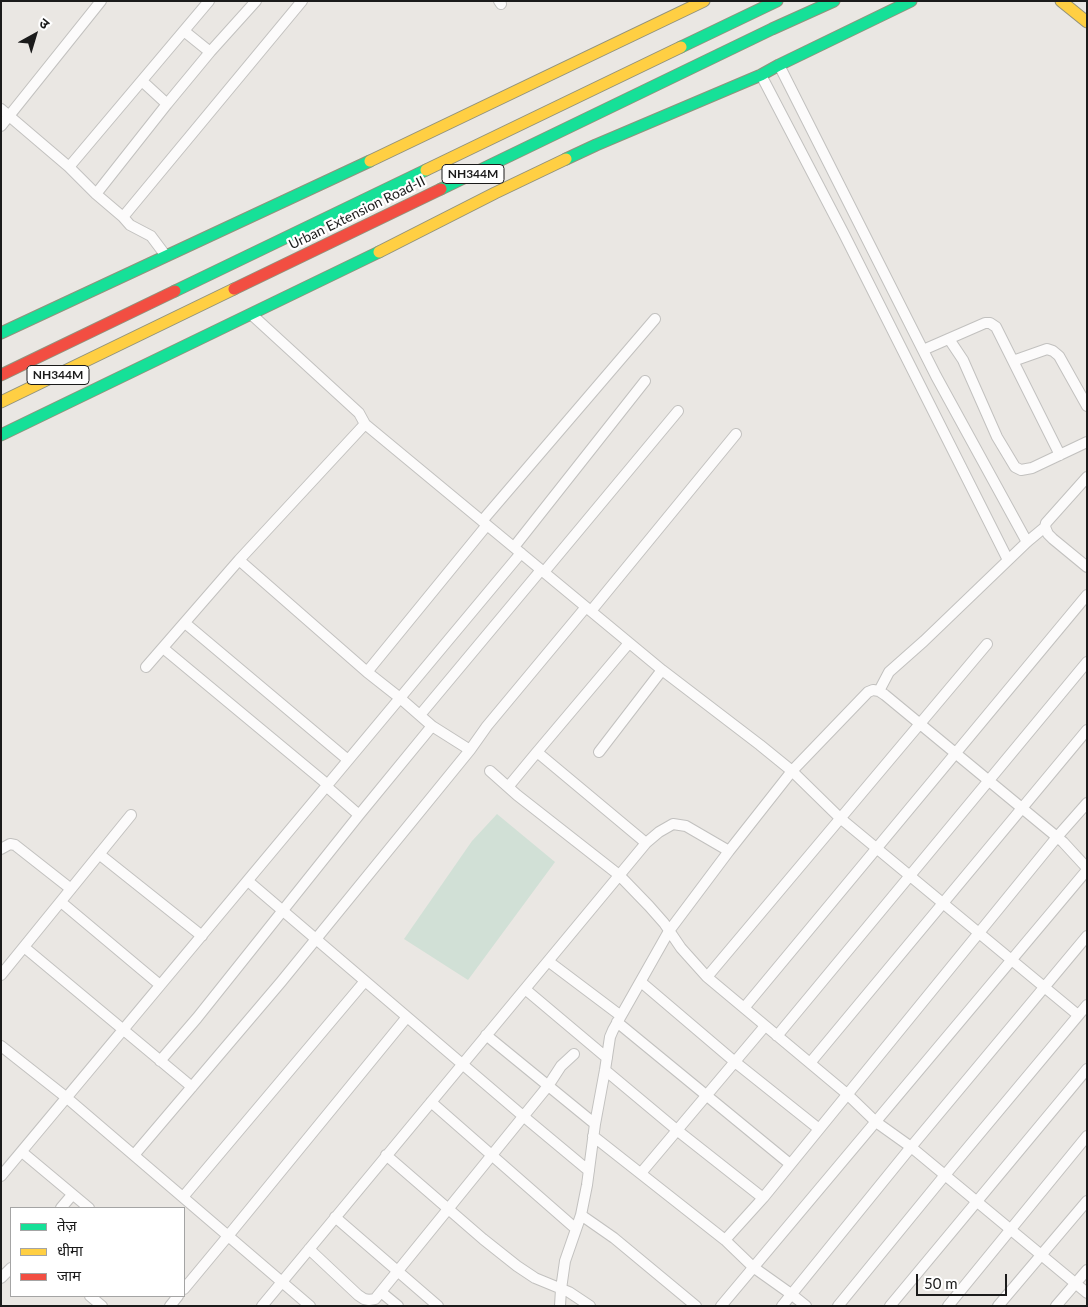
<!DOCTYPE html>
<html>
<head>
<meta charset="utf-8">
<style>
  body { margin:0 }
  #map { position:relative; width:1088px; height:1307px; overflow:hidden; background:#eae7e3; font-family:Lato,"Noto Sans Devanagari",sans-serif }
  canvas { display:block }
  .frame { position:absolute; inset:0; border:2px solid #1b1b1b; pointer-events:none }
  .legend { position:absolute; left:10px; top:1207px; width:175px; height:90px; box-sizing:border-box; background:#fff; border:1px solid #a4a4a4; margin:0; padding:6px 9px; list-style:none; font-size:15px; color:#1b1b1b }
  .legend li { display:flex; align-items:center; gap:10px; height:25px }
  .legend b { width:25px; border:1px solid #a4a4a4 }
  .north { position:absolute; left:10px; top:10px; width:50px; height:50px; -webkit-text-stroke:4px #fff; paint-order:stroke; rotate:39deg; font-size:14px; font-weight:700; line-height:20px; text-align:center; color:#1b1b1b }
  .north::after { content:''; display:block; margin:auto; width:18px; height:22px; background:#1b1b1b; clip-path:polygon(50% 0,100% 100%,50% 72%,0 100%) }
  .scale { position:absolute; left:916px; top:1274px; width:91px; height:22px; box-sizing:border-box; border:2px solid #1b1b1b; border-top:0; padding-left:6px; font-size:15px; line-height:18px; white-space:nowrap; color:#1b1b1b; -webkit-text-stroke:4px #fff; paint-order:stroke }
</style>
</head>
<body>
<div id="map">
<canvas width="1088" height="1307"></canvas>
<div class="frame"></div>
<ul class="legend">
<li><b style="height:6px;background:#16e098"></b>तेज़</li>
<li><b style="height:6px;background:#ffcf43"></b>धीमा</li>
<li><b style="height:6px;background:#f24e42"></b>जाम</li>
</ul>
<div class="north">उ</div>
<div class="scale">50 m</div>
</div>
<script>
const context = document.querySelector('canvas').getContext('2d');
context.lineJoin = 'round';
function fillPath(path, color) { context.fillStyle = color; context.fill(path, 'evenodd'); }
const toPath = rows => new Path2D(rows.map(r => 'M' + r).join(''));
function trace(path, color, width, dash) { context.strokeStyle = color; context.lineWidth = width; context.lineCap = dash ? 'butt' : 'round'; context.setLineDash(dash || []); context.stroke(path); }
function write(font, color, halo, rows, align = 'center') {
  context.font = font + ' Lato,sans-serif'; context.lineWidth = 4.5; context.setLineDash([]); context.textBaseline = 'middle'; context.strokeStyle = halo; context.fillStyle = color; for (const [text, x, y, turn = 0] of rows) {
    context.save(); context.translate(x, y); context.rotate((+turn || 0) * Math.PI / 180); context.textAlign = isNaN(turn) ? turn : align; if (halo) context.strokeText(text, 0, 0); context.fillText(text, 0, 0); context.restore();
  }
}
const wetland = toPath([
  [497,814,555,862,468,980,404,939,472,841]
]);
const street = toPath([
  [499,1,501,4],
  [184,31,210,52],
  [779,65,936,376,1027,542],
  [761,75,844,234,1008,560],
  [142,81,167,104],
  [1,109,69,167,96,194,123,217,130,225,151,236,166,256],
  [1,126,101,1],
  [69,167,209,1],
  [96,194,167,104,210,52,256,1],
  [123,217,302,1],
  [251,314,359,413,365,424,662,670,760,745,792,771,840,818,1078,1015],
  [949,339,963,360,997,437,1015,467,1021,470,1032,468,1087,442],
  [923,350,985,323,990,323,996,327,1060,455],
  [1013,361,1047,349,1053,351,1059,356,1087,406],
  [1087,477,1046,523,1045,527,1048,534,1053,539,1087,567],
  [482,521,655,319],
  [514,547,645,381],
  [239,560,367,672,400,698,432,726,470,750],
  [544,572,678,411],
  [591,611,736,434],
  [185,623,348,760],
  [163,648,328,785],
  [146,667,239,560,365,424],
  [367,672,487,525],
  [879,691,889,672,924,641,1027,542,1045,527],
  [420,715,541,570],
  [599,752,662,670],
  [490,771,517,795,619,875,649,906,664,923,681,948,707,977,847,1094,876,1122,911,1147,1087,1293],
  [326,786,359,815],
  [508,787,537,752],
  [646,843,659,832,673,824,686,826,729,851],
  [1,849,10,844,15,845,71,889],
  [99,854,202,936],
  [248,881,523,1116,589,1171],
  [61,902,160,985],
  [24,947,192,1087],
  [548,961,621,1016],
  [1,975,131,815],
  [707,977,987,644],
  [641,982,735,1062,819,1129],
  [525,989,607,1058],
  [744,1008,1087,595],
  [617,1022,790,1164],
  [486,1035,595,1124],
  [777,1036,1087,662],
  [1,1046,67,1098,310,1306],
  [160,1061,197,1018,359,815,432,726],
  [810,1063,1087,730],
  [605,1070,678,1131,763,1198],
  [431,1102,576,1229],
  [593,1136,725,1240,753,1267,791,1294,806,1306],
  [22,1152,89,1208],
  [134,1155,281,982,470,750,487,726,586,607],
  [386,1155,483,1239,517,1266,535,1278,569,1292,590,1306],
  [641,1173,765,1026],
  [1,1176,521,553],
  [183,1197,365,981],
  [61,1208,72,1195],
  [581,1215,614,1238,696,1306],
  [335,1217,438,1306],
  [725,1240,763,1198,1057,837,1087,803],
  [309,1249,358,1295,364,1299,369,1300,375,1299,548,1086,561,1066,574,1054],
  [1,1278,11,1268],
  [184,1289,228,1236,407,1017],
  [381,1292,398,1306],
  [90,1296,102,1306],
  [170,1306,178,1296],
  [262,1306,646,843,537,752,629,643],
  [560,1306,561,1289,565,1261,581,1215,587,1185,595,1124,605,1070,610,1037,613,1030,669,931,729,851,792,771,868,692,873,690,879,691,885,695,1063,842,1087,868],
  [721,1306,1087,870],
  [782,1306,911,1147,1087,936],
  [838,1306,945,1175,1087,1005],
  [890,1306,1087,1069],
  [948,1306,1087,1136],
  [998,1306,1087,1201],
  [1056,1306,1087,1270]
]);
const fast = toPath([
  [681,47,777,1],
  [566,159,596,145,761,75,779,65,911,1],
  [441,189,772,29,834,1],
  [175,291,426,170],
  [1,333,370,161],
  [1,435,379,252]
]);
const slow = toPath([
  [1061,1,1087,22],
  [370,161,704,1],
  [426,170,681,47],
  [379,252,495,193,566,159],
  [1,402,234,289]
]);
const jam = toPath([
  [234,289,441,189],
  [1,375,175,291]
]);
const shields = [
  [473,174,62],
  [58,375,62]
];
const shieldNames = [
  ["NH344M",473,174],
  ["NH344M",58,375]
];
const streetNames = [
  ["Urban Extension Road-II",357,213,-26]
];
fillPath(wetland, '#d1e0d6');
trace(street, '#c2c1bf', 12);
trace(fast, '#91927c', 13);
trace(slow, '#91927c', 13);
trace(jam, '#91927c', 13);
trace(street, '#fcfbfb', 10);
trace(fast, '#16e098', 11);
trace(slow, '#ffcf43', 11);
trace(jam, '#f24e42', 11);
for (const [x, y, w] of shields) { const box = new Path2D(); box.roundRect(x - w / 2, y - 9.5, w, 19, 4); context.fillStyle = '#fff'; context.fill(box); trace(box, '#1b1b1b', 1); }
write('bold 12px', '#1b1b1b', null, shieldNames);
write('14px', '#1b1b1b', '#fff', streetNames);
</script>
</body>
</html>
